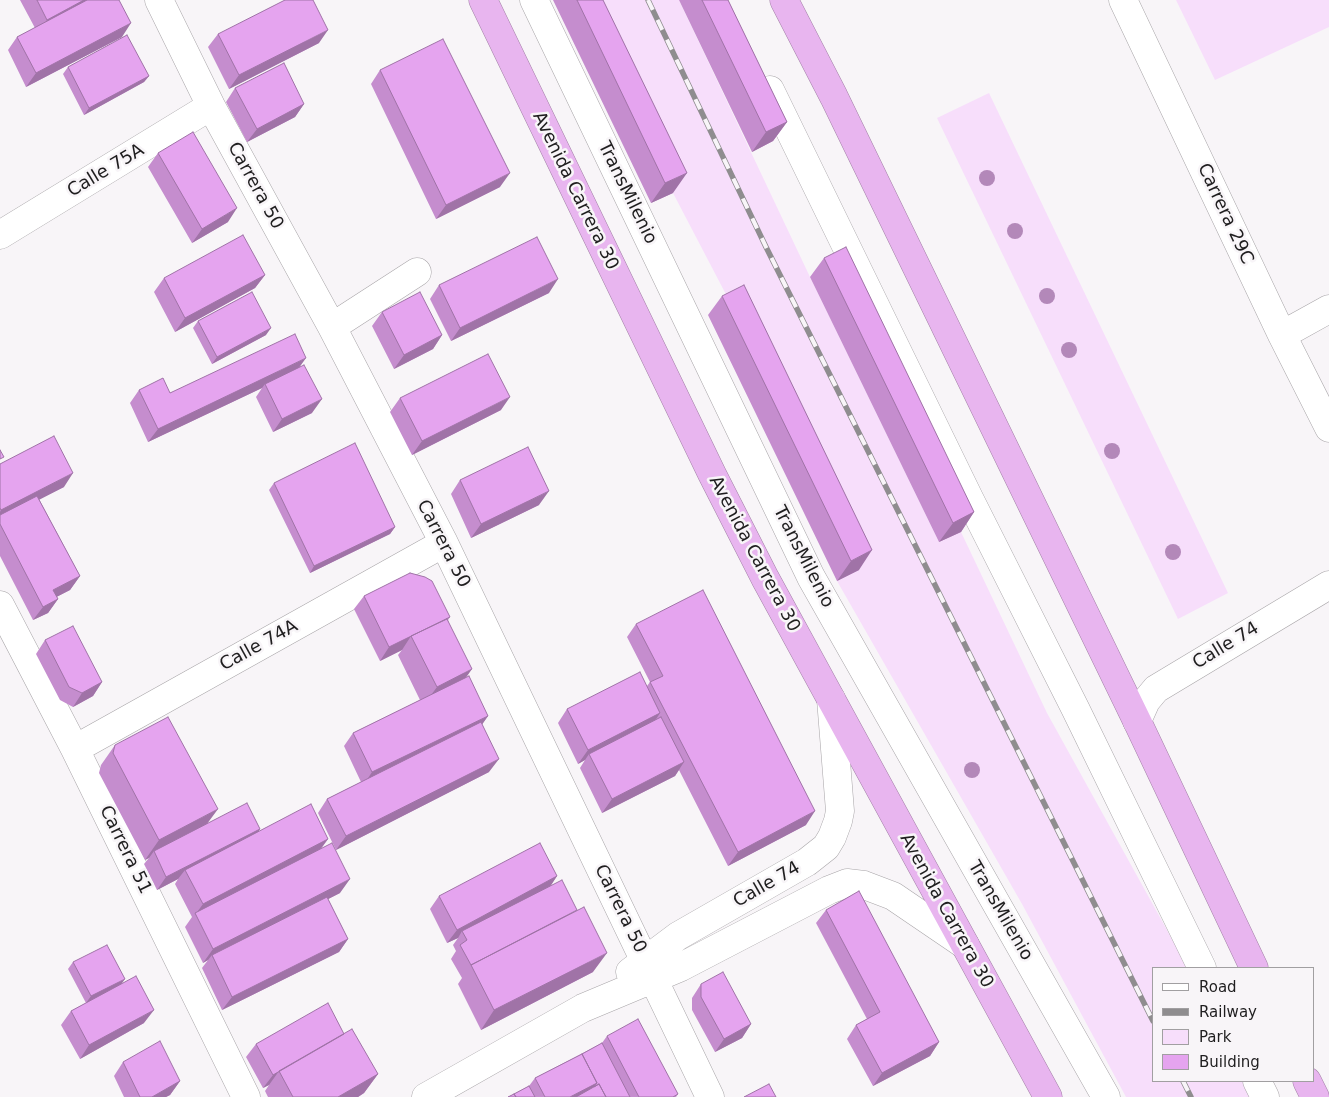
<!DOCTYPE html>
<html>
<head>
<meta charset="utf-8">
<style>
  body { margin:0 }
  #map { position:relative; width:1329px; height:1097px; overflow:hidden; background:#f8f5f8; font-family:"DejaVu Sans",sans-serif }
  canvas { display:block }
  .legend { position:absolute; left:1152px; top:967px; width:162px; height:115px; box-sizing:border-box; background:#f8f5f8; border:1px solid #a19fa1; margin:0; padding:6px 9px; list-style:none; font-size:15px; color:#1f1e1f }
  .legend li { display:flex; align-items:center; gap:10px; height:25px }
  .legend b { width:25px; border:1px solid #a19fa1 }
</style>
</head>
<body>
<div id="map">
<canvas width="1329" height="1097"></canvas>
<ul class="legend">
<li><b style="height:6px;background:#fff"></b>Road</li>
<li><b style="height:6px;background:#8f8d8f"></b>Railway</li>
<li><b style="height:14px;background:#f7defb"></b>Park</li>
<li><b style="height:14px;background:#e5a4ef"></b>Building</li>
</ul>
</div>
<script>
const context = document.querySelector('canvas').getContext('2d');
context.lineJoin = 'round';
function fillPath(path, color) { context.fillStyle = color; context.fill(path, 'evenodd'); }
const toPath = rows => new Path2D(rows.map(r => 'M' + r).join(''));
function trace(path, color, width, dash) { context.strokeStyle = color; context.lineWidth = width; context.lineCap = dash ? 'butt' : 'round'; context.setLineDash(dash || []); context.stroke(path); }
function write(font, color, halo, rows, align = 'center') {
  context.font = font + ' "DejaVu Sans",sans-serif'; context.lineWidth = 5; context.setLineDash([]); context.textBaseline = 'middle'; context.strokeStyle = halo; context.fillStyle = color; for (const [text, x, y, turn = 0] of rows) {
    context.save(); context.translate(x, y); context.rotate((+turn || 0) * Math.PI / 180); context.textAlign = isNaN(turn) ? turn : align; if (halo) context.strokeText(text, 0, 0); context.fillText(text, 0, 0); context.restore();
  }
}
const green = toPath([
  [580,0,679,0,810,277,939,542,961,532,1047,713,1188,968,1153,968,1153,1081,1242,1081,1250,1097,1126,1097,1022,904,837,581,858,570,731,304,673,193],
  [1176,0,1329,0,1329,27,1215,80],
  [989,93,1228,593,1178,619,937,118]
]);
const minor = toPath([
  [159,0,211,106,332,327,444,543,710,1097],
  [534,0,811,577,1106,1097],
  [1123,0,1282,335,1329,428],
  [770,90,969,498,1075,708,1202,968],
  [0,235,211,106],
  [332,327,417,272],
  [1282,335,1329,309],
  [0,605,75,749,246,1097],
  [1137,721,1146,701,1156,689,1329,585],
  [75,749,444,543],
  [630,972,678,936,807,862,826,847,832,837,838,821,840,811,831,699],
  [1257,1081,1265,1097],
  [426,1097,583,1008,681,967,829,890,847,883,864,885,893,896,965,945]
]);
const highway = toPath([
  [483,0,712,474,765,578,1048,1097],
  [784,0,834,97,1137,721,1254,968],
  [1307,1081,1315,1097]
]);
const rail = toPath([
  [648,0,766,247,1153,1021],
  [1183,1081,1191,1097]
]);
const trees = [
  [987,178],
  [1015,231],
  [1047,296],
  [1069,350],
  [1112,451],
  [1173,552],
  [972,770]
];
const wall = toPath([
  [20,0,119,0,122,37,26,87,8,50,17,37,35,28],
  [553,0,603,0,673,193,651,203],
  [679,0,728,0,787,122,773,141,752,152],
  [218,34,319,43,229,89,208,47],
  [68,67,149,76,144,82,84,115,63,74],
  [380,70,500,187,436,219,371,84],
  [235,88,304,104,295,117,247,142,226,102],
  [158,153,228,222,192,243,148,167],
  [824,258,974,512,961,532,939,542,810,277],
  [265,275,255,288,175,332,154,292,164,278],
  [439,285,549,293,451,341,430,299],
  [722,296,859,570,837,581,708,315],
  [382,312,442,335,433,349,394,369,372,326],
  [198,321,266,335,212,364,193,328],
  [300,367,312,413,273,432,256,397,262,388,148,442,130,403,139,390,170,393],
  [400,398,501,410,412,455,390,412],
  [0,464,64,487,39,499,80,576,70,590,56,597,58,599,48,613,33,620,0,556],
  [460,480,539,505,471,538,451,494],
  [274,483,395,527,390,534,310,573,269,490],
  [364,596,450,617,448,620,465,678,488,716,482,724,489,772,336,850,318,813,327,799,361,782,344,746,353,733,420,700,398,655,402,650,380,661,354,609],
  [636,624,806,825,728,866,679,770,675,776,602,813,580,768,585,760,578,764,558,723,567,709,647,686,650,682,627,637],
  [45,640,102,682,93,696,73,707,60,700,36,654],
  [115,745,207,824,260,829,258,832,328,839,321,849,340,893,328,899,348,939,339,952,222,1010,202,968,208,960,203,963,185,927,192,917,175,884,178,879,157,890,144,864,149,858,145,860,99,773,101,765],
  [557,876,550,886,593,972,481,1030,458,984,462,978,451,959,456,951,453,945,458,938,447,943,430,909,439,896],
  [826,910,939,1042,930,1056,873,1086,847,1039,856,1025,867,1019,816,923],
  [73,962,122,983,144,1023,80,1059,61,1025,71,1011,86,1003,68,969],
  [701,984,751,1024,742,1038,715,1052,692,1010,692,998],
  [344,1034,378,1074,364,1093,358,1097,268,1097,265,1091,269,1085,263,1088,246,1057,256,1044],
  [607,1036,678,1094,676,1097,508,1097,529,1086,535,1078,602,1043],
  [123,1062,180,1081,170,1095,166,1097,124,1097,114,1076]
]);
const shadedWall = toPath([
  [84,0,96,0,37,33,47,20],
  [131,23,122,37,26,87,36,73],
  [328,30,319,43,229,89,239,75],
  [149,76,144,82,84,115,89,108],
  [304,104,295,117,247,142,257,129],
  [787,122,773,141,752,152,766,132],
  [510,173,500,187,436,219,446,205],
  [687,173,673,193,651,203,665,183],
  [237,208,228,222,192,243,202,229],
  [265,275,255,288,175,332,185,318],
  [558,279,549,293,451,341,460,328],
  [271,328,266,335,212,364,217,357],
  [442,335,433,349,394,369,404,355],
  [306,358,296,372,265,384,262,388,148,442,158,429],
  [510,397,501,410,412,455,422,441],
  [322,399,312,413,273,432,282,419],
  [73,473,64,487,0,520,0,512,1,510],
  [549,491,539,505,471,538,481,524],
  [974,512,961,532,939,542,953,523],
  [395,527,390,534,310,573,314,566],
  [872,550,859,570,837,581,851,561],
  [80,576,70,590,43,604,53,590],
  [58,599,48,613,33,620,43,607],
  [411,636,402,650,380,661,389,647],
  [472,669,458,689,423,706,437,687],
  [102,682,93,696,73,707,82,693],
  [660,713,651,727,589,754,585,760,578,764,588,750],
  [488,716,479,729,363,786,372,772],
  [499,759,489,772,336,850,346,836],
  [684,762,675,776,602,813,612,799],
  [218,809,204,828,154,851,149,858,145,860,159,840],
  [815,811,806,825,728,866,738,852],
  [260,829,251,843,185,870,178,879,157,890,166,877],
  [328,839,318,852,195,915,203,904],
  [557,876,548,890,462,931,458,938,447,943,457,930],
  [350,879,340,893,213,958,212,955,208,960,203,963,213,949],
  [348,939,339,952,222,1010,232,997],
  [607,953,593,972,481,1030,494,1010],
  [125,979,120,986,86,1003,91,996],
  [154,1010,144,1023,80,1059,89,1045],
  [751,1024,742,1038,715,1052,724,1039],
  [939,1042,930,1056,873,1086,882,1073],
  [279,1071,269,1085,263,1088,273,1075],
  [378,1074,364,1093,358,1097,338,1097],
  [180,1081,170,1095,166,1097,152,1097],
  [597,1083,586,1097,570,1097]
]);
const building = toPath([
  [37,0,84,0,47,20,37,0],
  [87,0,119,0,131,23,36,73,17,37,87,0],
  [285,0,313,0,328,30,239,75,218,34,285,0],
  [577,0,603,0,687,173,665,183,577,0],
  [702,0,728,0,787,122,766,132,702,0],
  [127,35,149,76,89,108,68,67,127,35],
  [443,39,510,173,446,205,380,70,443,39],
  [284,63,304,104,257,129,235,88,284,63],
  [193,132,237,208,202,229,158,153,193,132],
  [243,235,265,275,185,318,164,278,243,235],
  [537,237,558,279,460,328,439,285,537,237],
  [846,247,974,512,953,523,824,258,846,247],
  [744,285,872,550,851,561,722,296,744,285],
  [252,292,271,328,217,357,198,321,252,292],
  [420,292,442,335,404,355,382,312,420,292],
  [295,334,306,358,158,429,139,390,163,378,170,393,295,334],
  [488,354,510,397,422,441,400,398,488,354],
  [304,365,322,399,282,419,265,384,304,365],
  [54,436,73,473,1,510,0,508,0,464,54,436],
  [355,443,395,527,314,566,274,483,355,443],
  [528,447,549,491,481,524,460,480,528,447],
  [0,450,4,457,0,459,0,450],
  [37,496,80,576,53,590,58,599,43,607,0,524,0,515,37,496],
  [410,573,425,577,432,581,450,617,389,647,364,596,410,573],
  [703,590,815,811,738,852,650,682,663,676,636,624,703,590],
  [447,619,472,669,437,687,411,636,447,619],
  [73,626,102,682,82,693,69,687,45,640,73,626],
  [640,672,660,713,588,750,567,709,640,672],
  [469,676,488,716,372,772,353,733,469,676],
  [168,717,218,809,159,840,113,753,115,745,168,717],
  [661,717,684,762,612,799,589,754,661,717],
  [481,722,499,759,346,836,327,799,481,722],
  [247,803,260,829,166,877,154,851,247,803],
  [311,804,328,839,203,904,185,870,311,804],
  [332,843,350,879,213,949,195,913,332,843],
  [540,843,557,876,457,930,439,896,540,843],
  [562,880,577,910,471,965,460,945,467,940,462,931,562,880],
  [859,891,939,1042,882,1073,856,1025,880,1012,826,910,859,891],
  [327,897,348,939,232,997,212,955,327,897],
  [584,907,607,953,494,1010,471,965,584,907],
  [107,945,125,979,91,996,73,962,107,945],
  [723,972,751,1024,724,1039,701,997,701,984,723,972],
  [136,976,154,1010,89,1045,71,1011,136,976],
  [328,1003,344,1034,273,1075,256,1044,328,1003],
  [638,1019,678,1094,673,1097,639,1097,607,1036,638,1019],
  [352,1029,378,1074,338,1097,293,1097,279,1071,352,1029],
  [160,1041,180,1081,152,1097,140,1097,123,1062,160,1041],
  [602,1043,630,1097,606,1097,599,1084,594,1087,597,1083,582,1054,602,1043],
  [582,1054,597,1083,570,1097,545,1097,535,1078,582,1054],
  [599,1084,606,1097,576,1097,599,1084],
  [769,1084,776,1097,744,1097,769,1084],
  [529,1086,535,1097,516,1097,514,1094,529,1086],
  [514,1094,516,1097,508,1097,514,1094]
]);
const streetNames = [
  ["Calle 75A",106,171,-31],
  ["Carrera 50",255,186,61],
  ["Avenida Carrera 30",575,191,64],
  ["TransMilenio",627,193,64],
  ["Carrera 29C",1225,214,65],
  ["Carrera 50",443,544,63],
  ["Avenida Carrera 30",754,554,62],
  ["TransMilenio",803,557,63],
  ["Calle 74A",259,646,-29],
  ["Calle 74",1226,646,-31],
  ["Carrera 51",125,850,64],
  ["Calle 74",767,885,-30],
  ["Carrera 50",620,909,64],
  ["Avenida Carrera 30",946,911,61],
  ["TransMilenio",1000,911,60]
];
fillPath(green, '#f7defb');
trace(minor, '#a8a5a8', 29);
trace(highway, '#a280a6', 29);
trace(minor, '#fff', 28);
trace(highway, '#e8b5ef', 28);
trace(rail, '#8f8d8f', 5.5);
trace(rail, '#f8f5f8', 4, [11]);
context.fillStyle = '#b388b9';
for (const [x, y] of trees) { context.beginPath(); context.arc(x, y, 8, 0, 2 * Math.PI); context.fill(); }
fillPath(wall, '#c58dce');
fillPath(shadedWall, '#a073a7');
fillPath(building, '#e5a4ef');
trace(building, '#a073a7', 1);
write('18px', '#1f1e1f', '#f8f5f8', streetNames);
</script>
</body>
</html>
